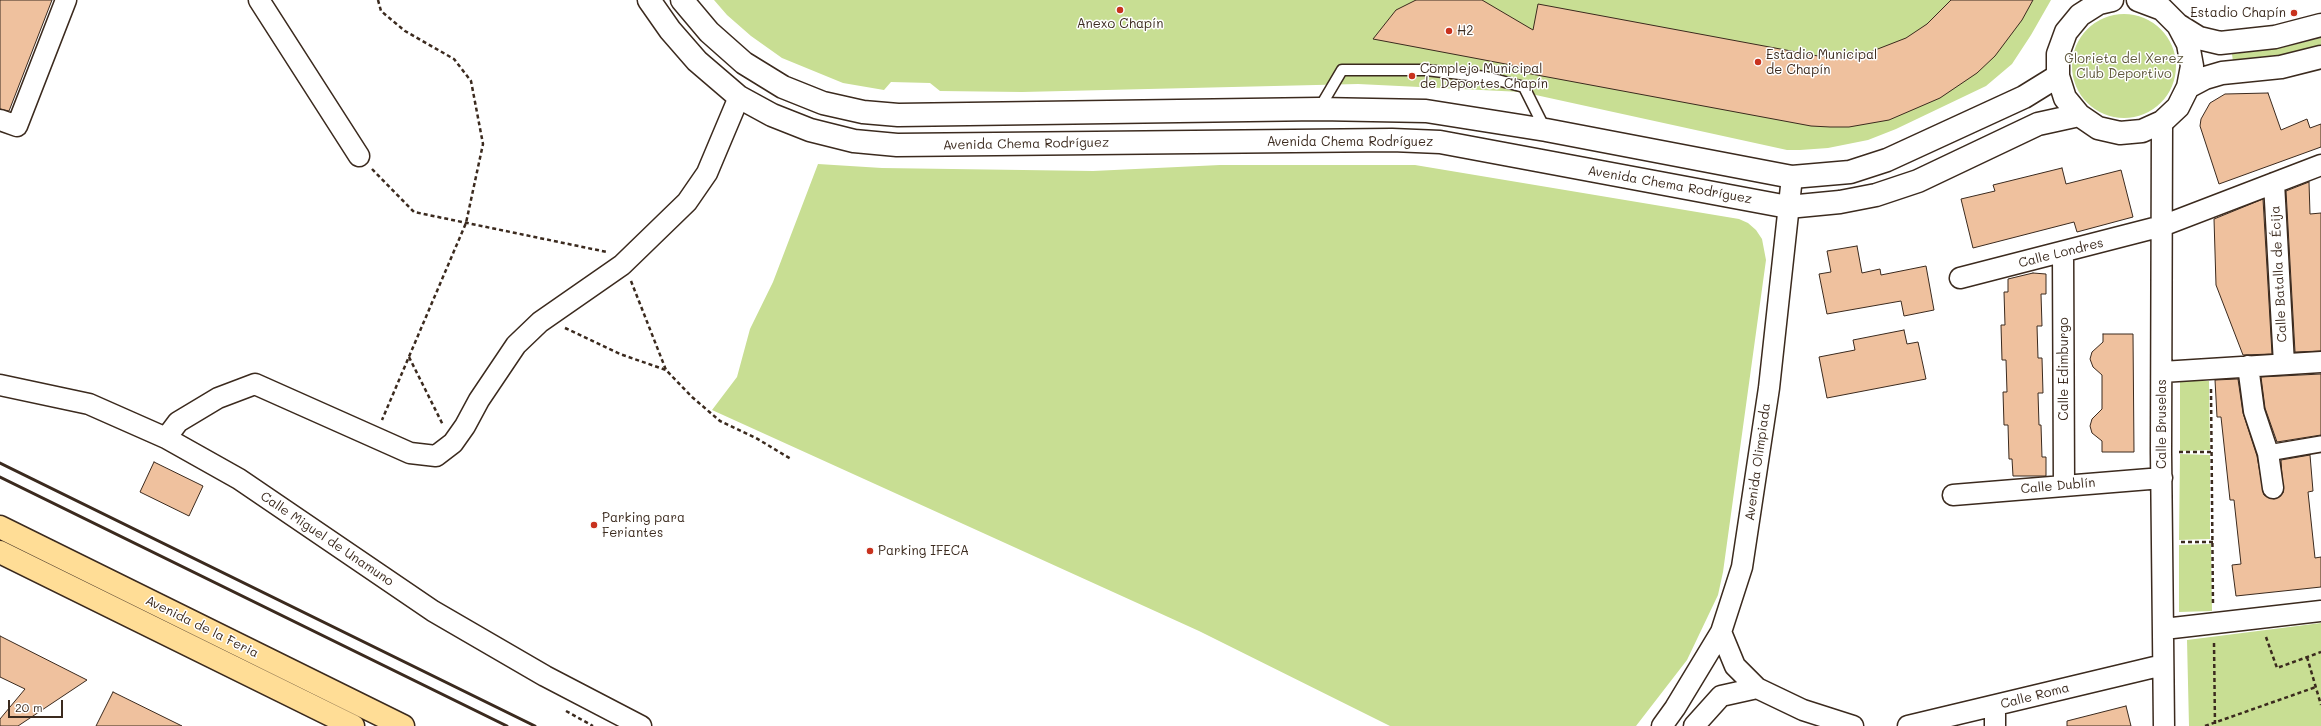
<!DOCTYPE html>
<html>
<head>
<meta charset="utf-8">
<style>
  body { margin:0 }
  #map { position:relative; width:2321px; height:726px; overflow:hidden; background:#fff; font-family:Mali,sans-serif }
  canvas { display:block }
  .scale { position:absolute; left:8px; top:700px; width:55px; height:18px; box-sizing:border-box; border:2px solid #3b2a1e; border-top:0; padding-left:5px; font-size:12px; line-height:14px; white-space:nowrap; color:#3b2a1e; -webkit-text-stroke:3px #fff; paint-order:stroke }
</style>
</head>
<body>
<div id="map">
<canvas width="2321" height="726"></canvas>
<div class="scale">20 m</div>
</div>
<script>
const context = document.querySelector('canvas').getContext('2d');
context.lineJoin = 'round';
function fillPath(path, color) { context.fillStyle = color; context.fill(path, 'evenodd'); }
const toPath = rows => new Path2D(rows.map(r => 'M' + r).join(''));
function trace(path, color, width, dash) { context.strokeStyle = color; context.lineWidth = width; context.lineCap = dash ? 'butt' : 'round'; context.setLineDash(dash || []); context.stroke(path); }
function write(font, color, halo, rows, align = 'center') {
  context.font = font + ' Mali,sans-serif'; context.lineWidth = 3; context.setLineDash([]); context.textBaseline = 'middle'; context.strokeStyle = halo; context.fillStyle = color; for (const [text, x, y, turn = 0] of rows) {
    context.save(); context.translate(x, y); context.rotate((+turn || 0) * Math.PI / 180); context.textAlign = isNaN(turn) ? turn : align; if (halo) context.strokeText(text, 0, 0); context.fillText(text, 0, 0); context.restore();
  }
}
const green = toPath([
  [714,0,2051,0,2031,35,2012,64,1986,86,1896,129,1868,140,1828,148,1800,150,1787,150,1522,92,1358,84,1022,92,940,91,930,83,891,82,884,90,843,83,782,58,751,36,727,15],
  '2072 66a52 52 0 1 1 104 0a52 52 0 1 1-104 0Z',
  [2321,38,2321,46,2294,53,2233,62,2232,54,2280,48],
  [818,164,882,168,1093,171,1220,165,1415,165,1739,219,1748,223,1756,230,1762,239,1766,260,1723,572,1718,595,1687,660,1636,726,1390,726,1199,631,712,410,737,377,750,329,773,282],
  [2180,381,2209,381,2210,450,2180,451],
  [2180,454,2210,455,2210,539,2179,540],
  [2211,544,2212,611,2179,612,2179,545],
  [2321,623,2321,726,2189,726,2187,640]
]);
const building = toPath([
  [0,0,52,0,9,111,0,109,0,0],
  [1416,0,1482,0,1533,30,1538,4,1818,56,1836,57,1870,52,1906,38,1927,24,1951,0,2033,0,2022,20,1995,56,1977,73,1940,98,1889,120,1849,127,1830,127,1811,126,1526,73,1527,68,1373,39,1396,10,1416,0],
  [2268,93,2281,130,2307,119,2310,128,2321,124,2321,147,2219,184,2200,126,2201,119,2210,103,2225,94,2268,93],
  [2062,168,2066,184,2121,170,2133,217,2077,232,2074,222,1973,248,1961,199,1995,191,1993,185,2062,168],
  [2309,182,2310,214,2321,213,2321,351,2295,352,2286,191,2309,182],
  [2263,199,2272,354,2243,355,2216,285,2214,219,2263,199],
  [1857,246,1862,273,1880,269,1881,275,1926,266,1934,310,1904,316,1901,301,1827,314,1819,274,1831,272,1827,251,1857,246],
  [2033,273,2046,274,2046,294,2041,294,2042,326,2037,326,2038,358,2042,358,2043,393,2038,393,2039,425,2041,425,2042,457,2046,457,2046,476,2013,476,2012,459,2009,459,2008,425,2004,425,2003,392,2007,392,2006,360,2002,360,2001,325,2005,325,2004,292,2008,292,2008,279,2033,273],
  [1904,330,1907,344,1918,342,1926,379,1827,398,1819,357,1855,350,1853,340,1904,330],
  [2103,334,2133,334,2134,452,2102,452,2102,441,2092,433,2090,426,2092,419,2102,409,2102,375,2093,367,2090,359,2092,352,2103,342,2103,334],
  [2321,374,2321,435,2277,442,2265,408,2261,377,2321,374],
  [2238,379,2243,413,2257,456,2264,495,2274,499,2283,493,2281,460,2310,455,2313,491,2308,492,2315,558,2321,557,2321,587,2236,596,2232,565,2241,564,2234,500,2230,500,2221,417,2217,417,2215,380,2238,379],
  [154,462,203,486,189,516,140,492,154,462],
  [0,636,87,680,18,726,0,726,0,719,25,689,0,677,0,636],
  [113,692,182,726,96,726,113,692],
  [2126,706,2131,726,2067,726,2067,721,2126,706]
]);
const path = toPath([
  [378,0,381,11,405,31,454,59,471,81,483,144,466,223,382,420],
  [372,169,414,212,607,252],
  [631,281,666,370,692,397,720,421,756,438,791,459],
  [565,328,620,354,666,370],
  [409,357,443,425],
  [2211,389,2213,606],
  [2179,452,2211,452],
  [2181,542,2213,542],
  [2266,637,2277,668,2321,652],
  [2214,643,2215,726],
  [2307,657,2321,705],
  [566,711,593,726],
  [2205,726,2316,687]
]);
const service = toPath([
  [1319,109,1342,70,1426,70,1486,77,1524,87,1545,129]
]);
const pedestrian = toPath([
  [2268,453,2321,444]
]);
const minor = toPath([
  [259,0,359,156],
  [0,120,17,126,66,0],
  [2162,122,2161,452,2164,726],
  [2274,183,2284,364],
  [2063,253,2064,486],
  [1960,278,2162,226,2321,165],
  [2248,366,2254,411,2268,453,2273,488],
  [2162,372,2321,362],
  [0,385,89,404,166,438,239,479,433,611,545,676,641,726],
  [166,438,178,422,218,398,255,384,410,453,436,456,453,443,465,426,479,400,516,345,540,322,622,265,687,202,707,173,739,97],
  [1953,495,2162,478],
  [2164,629,2321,611],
  [1721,632,1735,666,1757,688,1803,710,1853,726],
  [1995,706,1995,726],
  [1662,726,1675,708,1721,632,1742,567,1769,388,1792,177],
  [1694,726,1721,696,1757,688],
  [1908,726,2163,665]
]);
const secondary = toPath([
  [649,0,670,30,697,61,739,97,772,115,810,130,854,141,897,145,1392,140,1440,142,1788,207,1840,202,1876,195,1918,181,2038,124,2079,115],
  [682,0,709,32,744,63,783,87,823,103,863,112,898,115,1319,109,1426,111,1546,130,1792,177,1850,172,1887,160,2024,97,2058,76],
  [2112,0,2099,3,2080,15,2066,32,2058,54,2058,76,2065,98,2079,115,2098,128,2120,133,2142,131,2162,122,2178,107,2188,87,2192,66,2188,44,2178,25,2162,9,2138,0],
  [2178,25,2199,38,2220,43,2275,37,2321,25],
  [2188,87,2205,78,2222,73,2281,67,2321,57]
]);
const primary = toPath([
  [0,527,403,726],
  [0,552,353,726]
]);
const rail = toPath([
  [0,463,535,726],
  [0,477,507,726]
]);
const markers = [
  [1120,10,4,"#c8321e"],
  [2294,13,4,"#c8321e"],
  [1449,31,4,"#c8321e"],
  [1758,62,4,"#c8321e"],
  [1412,76,4,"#c8321e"],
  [594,525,4,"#c8321e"],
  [870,551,4,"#c8321e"]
];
const poiNames = [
  ["Estadio Chapín",2286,13,"right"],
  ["Anexo Chapín",1120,24,"center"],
  ["H2",1457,31],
  ["Estadio Municipal",1766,55],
  ["de Chapín",1766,70],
  ["Complejo Municipal",1420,69],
  ["de Deportes Chapín",1420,84],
  ["Parking para",602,518],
  ["Feriantes",602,533],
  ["Parking IFECA",878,551]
];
const parkNames = [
  ["Glorieta del Xerez",2124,59],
  ["Club Deportivo",2124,74]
];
const streetNames = [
  ["Avenida Chema Rodríguez",1350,142],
  ["Avenida Chema Rodríguez",1026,144,-1],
  ["Avenida Chema Rodríguez",1670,185,10],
  ["Calle Londres",2061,253,-14],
  ["Calle Batalla de Écija",2279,274,-93],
  ["Calle Edimburgo",2064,369,-90],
  ["Calle Bruselas",2162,424,-90],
  ["Avenida Olimpiada",1758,462,-82],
  ["Calle Dublín",2058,486,-5],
  ["Calle Miguel de Unamuno",327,539,34],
  ["Avenida de la Feria",202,627,26],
  ["Calle Roma",2035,696,-14]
];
fillPath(green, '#c8de93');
fillPath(building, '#efc19e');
trace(building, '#3b2a1e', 1);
trace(service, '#3b2a1e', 13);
trace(pedestrian, '#3b2a1e', 18);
trace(minor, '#3b2a1e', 23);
trace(secondary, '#3b2a1e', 25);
trace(primary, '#3b2a1e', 25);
trace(path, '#3b2a1e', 2.5, [4, 3]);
trace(service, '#fff', 10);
trace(pedestrian, '#fff', 15);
trace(minor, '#fff', 20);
trace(secondary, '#fff', 22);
trace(primary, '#ffdd96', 22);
trace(rail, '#3b2a1e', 3);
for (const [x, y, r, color] of markers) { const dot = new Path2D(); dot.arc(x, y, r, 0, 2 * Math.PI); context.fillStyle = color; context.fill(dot); trace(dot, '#fff', 1.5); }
write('13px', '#3b2a1e', '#fff', poiNames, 'left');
write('13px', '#5e573b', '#fff', parkNames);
write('13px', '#3b2a1e', '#fff', streetNames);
</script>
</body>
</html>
